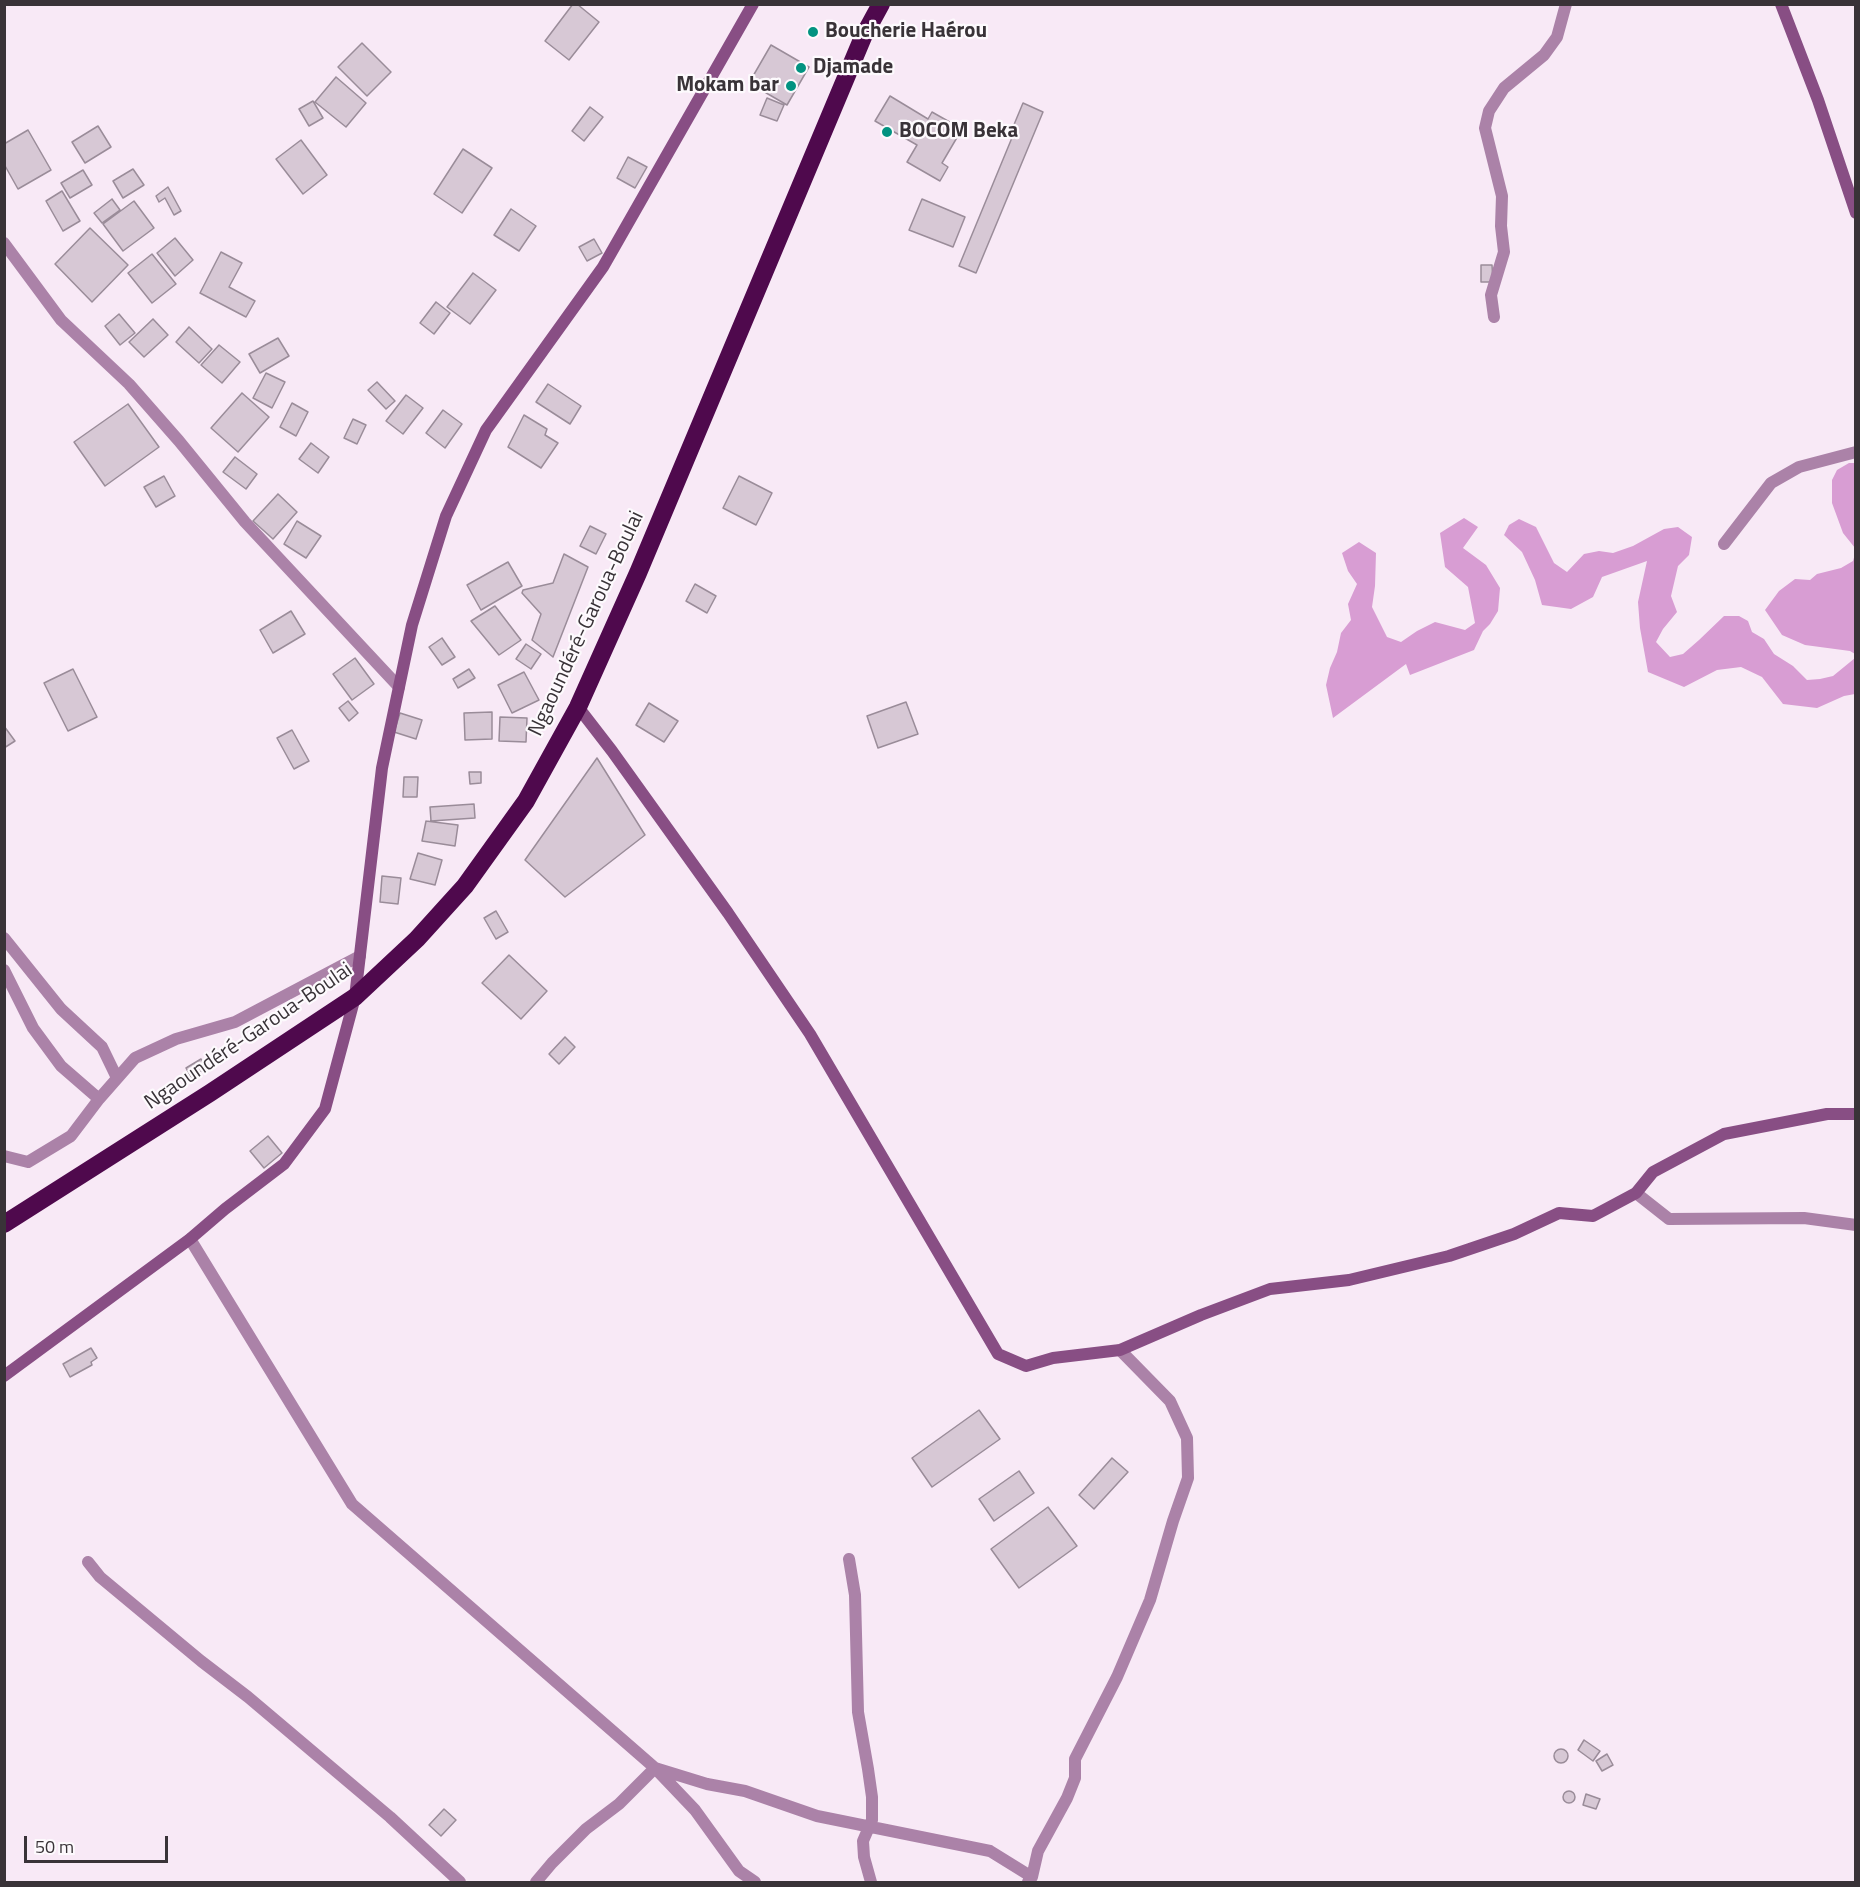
<!DOCTYPE html>
<meta charset="utf-8">
<style>
body{margin:0}
#map{position:relative;width:1860px;height:1887px;overflow:hidden;background:#f8e9f6;font-family:"Titillium Web",sans-serif}
canvas{display:block}
.frame{position:absolute;inset:0;border:6px solid #393338;pointer-events:none}
.scale{position:absolute;left:24px;top:1836px;width:144px;height:27px;box-sizing:border-box;border:3px solid #393338;border-top:0;padding-left:8px;font-size:18px;line-height:21px;white-space:nowrap;color:#393338;-webkit-text-stroke:4px #fdfafd;paint-order:stroke}
</style>
<div id="map">
<canvas width="1860" height="1887"></canvas>
<div class="frame"></div>
<div class="scale">50 m</div>
</div>
<script>
const ctx = document.querySelector('canvas').getContext('2d');
ctx.lineJoin = 'round';
function fill(path, color) { ctx.fillStyle = color; ctx.fill(path, 'evenodd'); }
const shape = rows => new Path2D(rows.map(r => 'M' + r).join(''));
function trace(path, color, width, dash) { ctx.strokeStyle = color; ctx.lineWidth = width; ctx.lineCap = dash ? 'butt' : 'round'; ctx.setLineDash(dash || []); ctx.stroke(path); }
function drawText(font, color, halo, rows, align = 'center') {
  ctx.font = font + ' "Titillium Web",sans-serif'; ctx.lineWidth = 4.5; ctx.setLineDash([]); ctx.textBaseline = 'middle'; ctx.strokeStyle = halo; ctx.fillStyle = color; for (const [text, x, y, turn = 0] of rows) {
    ctx.save(); ctx.translate(x, y); ctx.rotate((+turn || 0) * Math.PI / 180); ctx.textAlign = isNaN(turn) ? turn : align; if (halo) ctx.strokeText(text, 0, 0); ctx.fillText(text, 0, 0); ctx.restore();
  }
}
const forest = shape([
 [1849,463,1855,463,1855,548,1843,533,1832,503,1832,480,1837,470],
 [1464,518,1478,527,1463,548,1486,565,1500,588,1498,611,1490,624,1483,631,1474,650,1410,675,1406,664,1333,718,1326,685,1330,668,1337,652,1341,633,1351,620,1348,604,1357,584,1348,571,1342,553,1359,542,1376,553,1375,586,1372,607,1387,637,1401,642,1417,631,1435,622,1465,630,1475,623,1468,587,1445,567,1440,533],
 [1519,519,1536,527,1554,563,1567,572,1584,554,1599,551,1613,553,1633,546,1664,529,1678,527,1692,537,1689,555,1678,566,1671,596,1677,612,1663,629,1656,642,1670,657,1683,654,1699,640,1724,616,1739,616,1748,621,1752,632,1764,639,1774,654,1793,666,1807,680,1820,679,1833,676,1855,658,1855,694,1844,696,1817,708,1783,704,1762,677,1741,667,1717,670,1684,687,1648,672,1640,628,1638,602,1647,561,1602,577,1593,597,1571,609,1542,605,1535,580,1522,552,1504,535,1509,525],
 [1855,554,1855,654,1850,651,1805,645,1782,635,1765,610,1779,591,1795,579,1810,580,1817,574,1841,568,1853,561]
]);
const building = shape([
 [573,4,577,4,599,22,569,60,545,41,573,4],
 [362,43,391,72,367,96,338,67,362,43],
 [771,45,809,67,787,105,749,83,771,45],
 [336,77,366,103,346,127,315,102,336,77],
 [890,96,928,119,932,112,962,129,942,163,948,167,940,181,907,162,917,145,875,121,890,96],
 [767,98,784,105,777,121,760,115,767,98],
 [313,101,323,118,309,126,299,109,313,101],
 [1023,103,1043,112,976,273,959,266,1016,128,1013,127,1023,103],
 [590,107,603,117,584,141,572,131,590,107],
 [98,126,111,147,85,163,72,142,98,126],
 [28,130,51,170,18,189,4,164,4,144,28,130],
 [301,140,327,175,303,194,276,159,301,140],
 [463,149,492,168,462,213,434,194,463,149],
 [628,157,647,167,635,188,617,178,628,157],
 [133,169,144,185,123,198,113,181,133,169],
 [83,170,92,185,70,198,61,183,83,170],
 [168,187,181,211,174,215,165,198,159,202,156,196,168,187],
 [62,191,80,221,63,231,46,201,62,191],
 [112,199,120,210,102,223,94,213,112,199],
 [922,199,965,217,953,247,909,230,922,199],
 [134,201,154,228,123,251,103,224,134,201],
 [511,209,536,226,519,251,494,235,511,209],
 [90,228,128,265,92,302,55,264,90,228],
 [175,238,193,260,175,276,157,253,175,238],
 [594,239,602,253,587,261,579,247,594,239],
 [221,252,242,263,229,287,255,301,246,317,200,293,221,252],
 [152,254,176,284,152,303,128,273,152,254],
 [1481,265,1492,265,1493,282,1481,282,1481,265],
 [473,273,496,290,470,324,447,307,473,273],
 [436,302,450,313,434,334,420,323,436,302],
 [119,314,135,333,120,345,105,326,119,314],
 [153,319,168,335,144,357,129,342,153,319],
 [189,327,212,349,199,363,176,342,189,327],
 [278,338,289,356,260,373,249,354,278,338],
 [219,345,240,362,222,383,201,365,219,345],
 [266,373,285,382,272,408,253,398,266,373],
 [377,382,395,401,386,409,368,390,377,382],
 [548,384,581,406,570,424,536,402,548,384],
 [242,393,269,417,238,452,211,428,242,393],
 [406,395,423,408,403,434,386,421,406,395],
 [292,403,308,412,296,436,280,427,292,403],
 [128,404,159,447,105,486,74,442,128,404],
 [443,410,462,424,445,448,426,433,443,410],
 [524,415,547,429,545,435,558,443,541,468,508,447,524,415],
 [353,419,366,425,357,444,344,438,353,419],
 [311,443,329,457,318,473,299,459,311,443],
 [235,457,257,474,246,489,223,472,235,457],
 [164,476,175,496,156,507,144,487,164,476],
 [739,476,772,493,756,525,723,508,739,476],
 [278,494,297,512,273,539,253,521,278,494],
 [297,521,321,536,306,558,284,544,297,521],
 [590,526,606,534,596,554,580,546,590,526],
 [564,554,588,567,553,657,532,640,541,614,522,593,523,590,553,583,564,554],
 [508,562,522,586,481,610,467,585,508,562],
 [695,584,716,596,707,613,686,601,695,584],
 [495,606,521,640,499,655,471,621,495,606],
 [291,611,305,634,273,653,260,630,291,611],
 [442,638,455,657,442,665,429,647,442,638],
 [526,644,541,654,531,669,516,659,526,644],
 [355,658,374,684,352,700,333,674,355,658],
 [73,669,97,717,68,731,44,683,73,669],
 [469,669,475,678,458,688,453,679,469,669],
 [524,672,539,700,512,713,498,685,524,672],
 [348,701,358,713,349,721,339,708,348,701],
 [906,702,918,734,878,748,867,716,906,702],
 [649,703,678,721,664,742,636,725,649,703],
 [492,712,492,739,465,740,464,713,492,712],
 [400,713,422,720,416,739,394,732,400,713],
 [500,717,527,718,526,742,499,741,500,717],
 [4,726,15,741,4,748,4,726],
 [292,730,309,761,294,769,277,738,292,730],
 [597,758,645,835,565,897,525,860,597,758],
 [469,772,481,772,481,783,470,784,469,772],
 [404,777,418,777,417,797,403,797,404,777],
 [474,804,475,818,431,821,430,807,474,804],
 [426,821,458,825,455,846,422,841,426,821],
 [418,853,442,860,435,885,410,879,418,853],
 [382,876,401,878,398,904,380,902,382,876],
 [496,911,508,932,496,939,484,918,496,911],
 [509,955,547,991,521,1019,482,983,509,955],
 [565,1037,575,1047,559,1064,549,1054,565,1037],
 [201,1059,207,1068,191,1077,186,1068,201,1059],
 [268,1136,282,1153,264,1168,250,1151,268,1136],
 [91,1348,97,1358,91,1362,92,1365,70,1377,63,1364,91,1348],
 [979,1410,1000,1439,932,1487,912,1458,979,1410],
 [1112,1458,1128,1472,1094,1509,1079,1495,1112,1458],
 [1019,1471,1034,1493,994,1521,979,1499,1019,1471],
 [1048,1507,1077,1546,1019,1588,991,1549,1048,1507],
 [1584,1740,1600,1751,1593,1761,1578,1750,1584,1740],
 '1554 1756a7 7 0 1 1 14 0a7 7 0 1 1-14 0Z',
 [1607,1754,1613,1765,1602,1771,1596,1761,1607,1754],
 '1563 1797a6 6 0 1 1 12 0a6 6 0 1 1-12 0Z',
 [1586,1794,1600,1799,1596,1809,1583,1805,1586,1794],
 [444,1809,456,1820,441,1836,429,1825,444,1809]
]);
const street = shape([
 [4,243,61,320,129,384,179,441,245,522,399,687],
 [1494,317,1491,295,1504,252,1501,226,1502,196,1485,128,1489,111,1504,88,1544,55,1557,37,1566,4],
 [1724,544,1771,483,1799,467,1856,452],
 [4,938,61,1009,102,1047,117,1078],
 [4,970,33,1028,61,1066,99,1099],
 [4,1156,28,1162,71,1136,99,1099,135,1058,176,1039,235,1022,360,956],
 [1636,1193,1669,1219,1804,1218,1856,1225],
 [190,1239,352,1504,655,1768,695,1810,739,1871,755,1882],
 [849,1559,855,1595,858,1712,868,1769,872,1797,872,1820,863,1841,864,1857,871,1882],
 [88,1562,100,1577,201,1661,248,1697,390,1817,460,1882],
 [536,1882,552,1863,586,1829,619,1804,655,1768,707,1784,745,1791,817,1816,990,1851,1032,1877],
 [1028,1882,1032,1877,1038,1851,1067,1798,1075,1778,1075,1759,1117,1677,1150,1600,1173,1521,1188,1478,1187,1438,1170,1401,1120,1350]
]);
const secondary = shape([
 [1781,4,1818,100,1856,213],
 [578,707,612,751,728,913,810,1034,998,1354,1026,1366,1053,1358,1120,1350,1201,1315,1270,1289,1349,1280,1449,1256,1514,1234,1559,1213,1593,1216,1636,1193,1653,1172,1724,1134,1827,1114,1856,1114],
 [4,1376,190,1239,225,1209,284,1164,325,1109,355,997,382,768,412,625,446,516,486,430,603,267,753,4]
]);
const highway = shape([
 [4,1224,210,1093,355,997,417,939,465,886,526,801,578,707,638,573,863,37,881,4]
]);
const markers = [
 [813,32,6,"#029381"],
 [801,68,6,"#029381"],
 [791,86,6,"#029381"],
 [887,132,6,"#029381"]
];
const poiNames = [
 ["Boucherie Haérou",825,32],
 ["Djamade",813,68],
 ["Mokam bar",779,86,"right"],
 ["BOCOM Beka",899,132]
];
const streetNames = [
 ["Ngaoundéré-Garoua-Boulai",587,624,-65],
 ["Ngaoundéré-Garoua-Boulai",249,1037,-34]
];
fill(forest, '#d89dd3');
fill(building, '#d7c8d5');
trace(building, '#9a8c99', 1.5);
trace(street, '#ab82a8', 12);
trace(secondary, '#884e84', 12);
trace(highway, '#4f094d', 18);
for (const [x, y, r, color] of markers) { const dot = new Path2D(); dot.arc(x, y, r, 0, 2 * Math.PI); ctx.fillStyle = color; ctx.fill(dot); trace(dot, '#fdfafd', 2); }
drawText('bold 21px', '#393338', '#fdfafd', poiNames, 'left');
drawText('21px', '#393338', '#fdfafd', streetNames);
</script>
